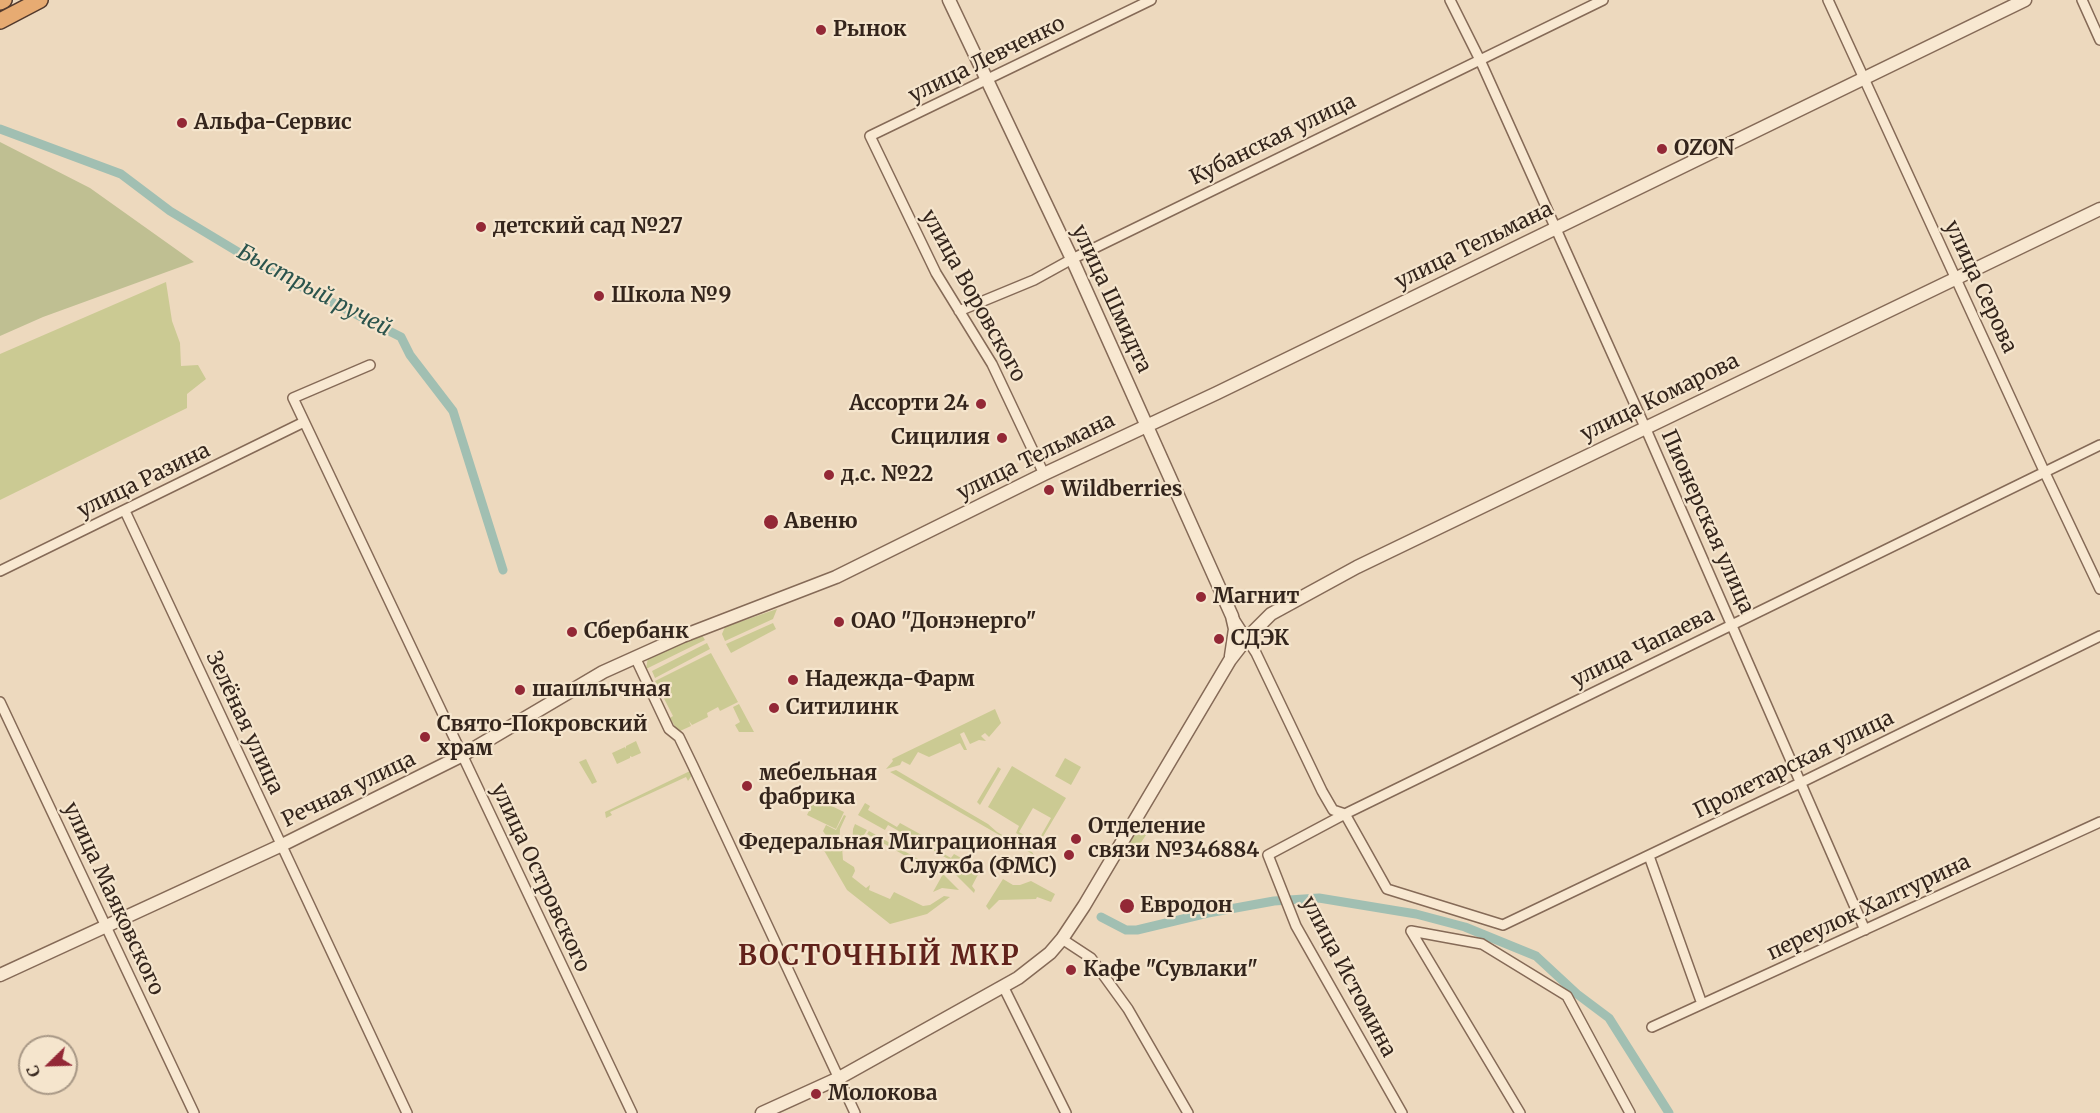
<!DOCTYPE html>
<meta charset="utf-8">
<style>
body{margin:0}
#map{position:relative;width:2100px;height:1113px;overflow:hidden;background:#edd9be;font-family:Merriweather,serif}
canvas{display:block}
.north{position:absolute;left:18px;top:1035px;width:60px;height:60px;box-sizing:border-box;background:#f5e5cd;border:2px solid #a89886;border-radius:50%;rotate:247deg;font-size:16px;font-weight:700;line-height:24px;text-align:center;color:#34251c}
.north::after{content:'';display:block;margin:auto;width:21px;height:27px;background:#932836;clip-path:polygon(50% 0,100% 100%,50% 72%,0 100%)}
</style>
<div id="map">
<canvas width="2100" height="1113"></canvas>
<div class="north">С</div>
</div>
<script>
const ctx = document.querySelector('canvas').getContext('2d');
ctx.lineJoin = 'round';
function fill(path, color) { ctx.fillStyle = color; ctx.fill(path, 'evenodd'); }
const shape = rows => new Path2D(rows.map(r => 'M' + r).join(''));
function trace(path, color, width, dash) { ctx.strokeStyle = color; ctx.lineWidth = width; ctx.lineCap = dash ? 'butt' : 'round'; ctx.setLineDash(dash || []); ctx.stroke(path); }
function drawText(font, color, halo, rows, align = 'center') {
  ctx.font = font + ' Merriweather,serif'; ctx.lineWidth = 4.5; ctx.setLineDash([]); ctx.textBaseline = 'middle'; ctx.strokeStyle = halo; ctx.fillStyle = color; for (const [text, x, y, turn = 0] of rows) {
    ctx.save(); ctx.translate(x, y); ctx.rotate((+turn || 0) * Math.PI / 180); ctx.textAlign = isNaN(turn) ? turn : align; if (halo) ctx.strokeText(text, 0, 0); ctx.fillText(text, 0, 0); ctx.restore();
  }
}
const green = shape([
 [166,282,172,321,180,343,181,366,198,365,206,379,187,394,187,408,0,500,0,354],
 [777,609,773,619,725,641,722,634,725,627],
 [773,623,776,629,731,653,726,644],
 [702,635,705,640,646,669,648,657],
 [707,643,710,649,655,678,652,671],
 [711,653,738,702,720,711,718,707,707,713,708,717,692,725,689,721,691,726,680,731,677,730,670,718,673,716,655,681],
 [739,704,754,732,739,732,735,725,740,722,733,707],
 [995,709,1001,723,989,737,985,733,981,736,986,741,979,740,970,744,964,732,960,734,967,750,964,750,960,743,929,757,918,752,910,765,902,761,900,765,886,769,893,761,892,759],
 [636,741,641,753,632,757,630,756,630,758,617,764,612,753,625,747,626,749,626,746],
 [1065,758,1081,767,1071,785,1055,776],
 [586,759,597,782,592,784,579,762],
 [1012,766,1066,798,1038,845,1033,843,1035,839,1038,841,1051,818,1033,808,1019,832,1027,837,1026,839,1016,833,1019,826,988,807],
 [998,767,1001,769,980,805,977,802],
 [896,770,988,824,997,832,1032,852,1034,855,890,772],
 [690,771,692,775,688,781,686,777,610,812,612,815,606,818,605,812],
 [815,798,844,812,836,829,807,815],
 [865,803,870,806,868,810,897,827,900,823,929,839,926,844,951,858,954,854,981,869,972,886,975,890,974,893,947,866,950,860,918,842,913,847,911,844,913,839,888,825,885,830,858,815],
 [844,815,846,816,840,829,839,845,842,847,843,860,854,867,855,871,852,877,866,888,870,885,869,890,890,899,894,892,923,906,930,905,944,896,950,897,927,914,890,924,847,890,822,847,829,840,823,831,826,825,836,830],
 [1145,821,1150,825,1150,829,1134,853,1126,848,1137,827],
 [855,824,867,830,855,850,852,848,853,829],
 [869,831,941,872,939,875,867,834],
 [943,874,959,890,942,888,933,892],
 [1003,879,1013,885,1020,885,1031,881,1055,894,1051,902,1037,897,1036,899,999,900,989,910,986,906]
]);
const cemetery = shape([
 [0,142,90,188,194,262,43,317,0,336]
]);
const canal = shape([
 [0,129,121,174,170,211,268,270,401,337,410,355,453,411,503,570],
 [1101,917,1126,930,1137,930,1208,913,1274,901,1319,898,1416,914,1465,927,1536,956,1577,994,1609,1018,1669,1113]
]);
const minor = shape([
 [1450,0,1480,60,1645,427,1865,930],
 [1828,0,2045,473,2100,589],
 [2082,0,2100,40],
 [959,311,1034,280,1072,259,1603,0],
 [370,365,293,398,632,1113],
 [1044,474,992,364,936,273,870,136,1151,0],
 [125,511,407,1113],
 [0,571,304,422],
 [1234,619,1256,653,1322,791,1333,810,1345,814,1387,889,1503,925,1800,783,2100,636],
 [635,657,669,729,679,737,693,766,855,1113],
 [0,702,194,1113],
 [1649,856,1702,1004],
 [1411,931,1482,944,1567,996,1630,1113],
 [1411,931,1520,1113],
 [1062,939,1091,958,1128,1009,1188,1113],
 [1003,986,1066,1113],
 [1652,1027,2100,822],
 [1402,1113,1296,926,1268,855,1345,814,2100,445]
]);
const tertiary = shape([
 [949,0,1072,259,1232,616,1235,629,1231,656],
 [0,975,282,845,461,756,603,672,683,636,836,577,1044,474,1217,393,2025,0],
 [762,1113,839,1078,1018,978,1050,953,1062,939,1084,906,1230,660,1247,638,1271,614,1357,567,2100,209]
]);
const trunk = shape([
 [0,2,4,0],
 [0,21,40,0]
]);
const markers = [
 [821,30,6,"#932836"],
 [182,123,6,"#932836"],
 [1662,149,6,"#932836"],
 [481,227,6,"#932836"],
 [599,296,6,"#932836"],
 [981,404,6,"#932836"],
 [1002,438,6,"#932836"],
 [829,475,6,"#932836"],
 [1049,490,6,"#932836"],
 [771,522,8,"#932836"],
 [1201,597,6,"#932836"],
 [839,622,6,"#932836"],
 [572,632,6,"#932836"],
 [1219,639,6,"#932836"],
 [793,680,6,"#932836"],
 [520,690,6,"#932836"],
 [774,708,6,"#932836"],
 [425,737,6,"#932836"],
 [747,786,6,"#932836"],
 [1076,839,6,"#932836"],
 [1069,855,6,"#932836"],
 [1127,906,8,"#932836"],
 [1071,970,6,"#932836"],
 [816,1094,6,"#932836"]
];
const poiNames = [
 ["Рынок",833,30],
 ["Альфа-Сервис",194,123],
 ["OZON",1674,149],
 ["детский сад №27",493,227],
 ["Школа №9",611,296],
 ["Ассорти 24",969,404,"right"],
 ["Сицилия",990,438,"right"],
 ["д.с. №22",841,475],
 ["Wildberries",1061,490],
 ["Авеню",784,522],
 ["Магнит",1213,597],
 ["ОАО \"Донэнерго\"",851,622],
 ["Сбербанк",584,632],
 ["СДЭК",1231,639],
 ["Надежда-Фарм",805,680],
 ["шашлычная",532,690],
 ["Ситилинк",786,708],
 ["Свято-Покровский",437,725],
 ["храм",437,749],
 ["мебельная",759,774],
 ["фабрика",759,798],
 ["Отделение",1088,827],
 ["связи №346884",1088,851],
 ["Федеральная Миграционная",1057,843,"right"],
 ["Служба (ФМС)",1057,867,"right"],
 ["Евродон",1140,906],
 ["Кафе \"Сувлаки\"",1083,970],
 ["Молокова",828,1094]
];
const streetNames = [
 ["улица Левченко",987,60,-26],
 ["Кубанская улица",1273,140,-26],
 ["улица Тельмана",1474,246,-26],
 ["улица Серова",1980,287,65],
 ["улица Воровского",973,296,61],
 ["улица Шмидта",1111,299,65],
 ["улица Комарова",1660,398,-26],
 ["улица Тельмана",1036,457,-26],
 ["улица Разина",144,481,-26],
 ["Пионерская улица",1707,522,66],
 ["улица Чапаева",1643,648,-26],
 ["Зелёная улица",244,723,65],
 ["Пролетарская улица",1794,765,-26],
 ["Речная улица",349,790,-26],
 ["улица Островского",540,878,65],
 ["улица Маяковского",113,899,65],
 ["переулок Халтурина",1869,908,-25],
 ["улица Истомина",1348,977,62]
];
const waterNames = [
 ["Быстрый ручей",314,291,28]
];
const districtNames = [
 ["ВОСТОЧНЫЙ МКР",879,957]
];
fill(green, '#cbca93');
fill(cemetery, '#bfbf92');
trace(canal, '#a1bfb2', 9);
trace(minor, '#856a57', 12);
trace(tertiary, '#856a57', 15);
trace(trunk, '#52392c', 18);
trace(minor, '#f8e8d1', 9);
trace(tertiary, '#f8e8d1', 12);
trace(trunk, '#e7ab72', 15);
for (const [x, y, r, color] of markers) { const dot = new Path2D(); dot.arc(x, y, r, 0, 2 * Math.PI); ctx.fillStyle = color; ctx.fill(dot); trace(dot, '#f5e5cd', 2); }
drawText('bold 21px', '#34251c', '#f5e5cd', poiNames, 'left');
drawText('21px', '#34251c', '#f5e5cd', streetNames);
drawText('italic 22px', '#2b544d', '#f5e5cd', waterNames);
ctx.letterSpacing = '1.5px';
drawText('bold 27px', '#61221b', '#f5e5cd', districtNames);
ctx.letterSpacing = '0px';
</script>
